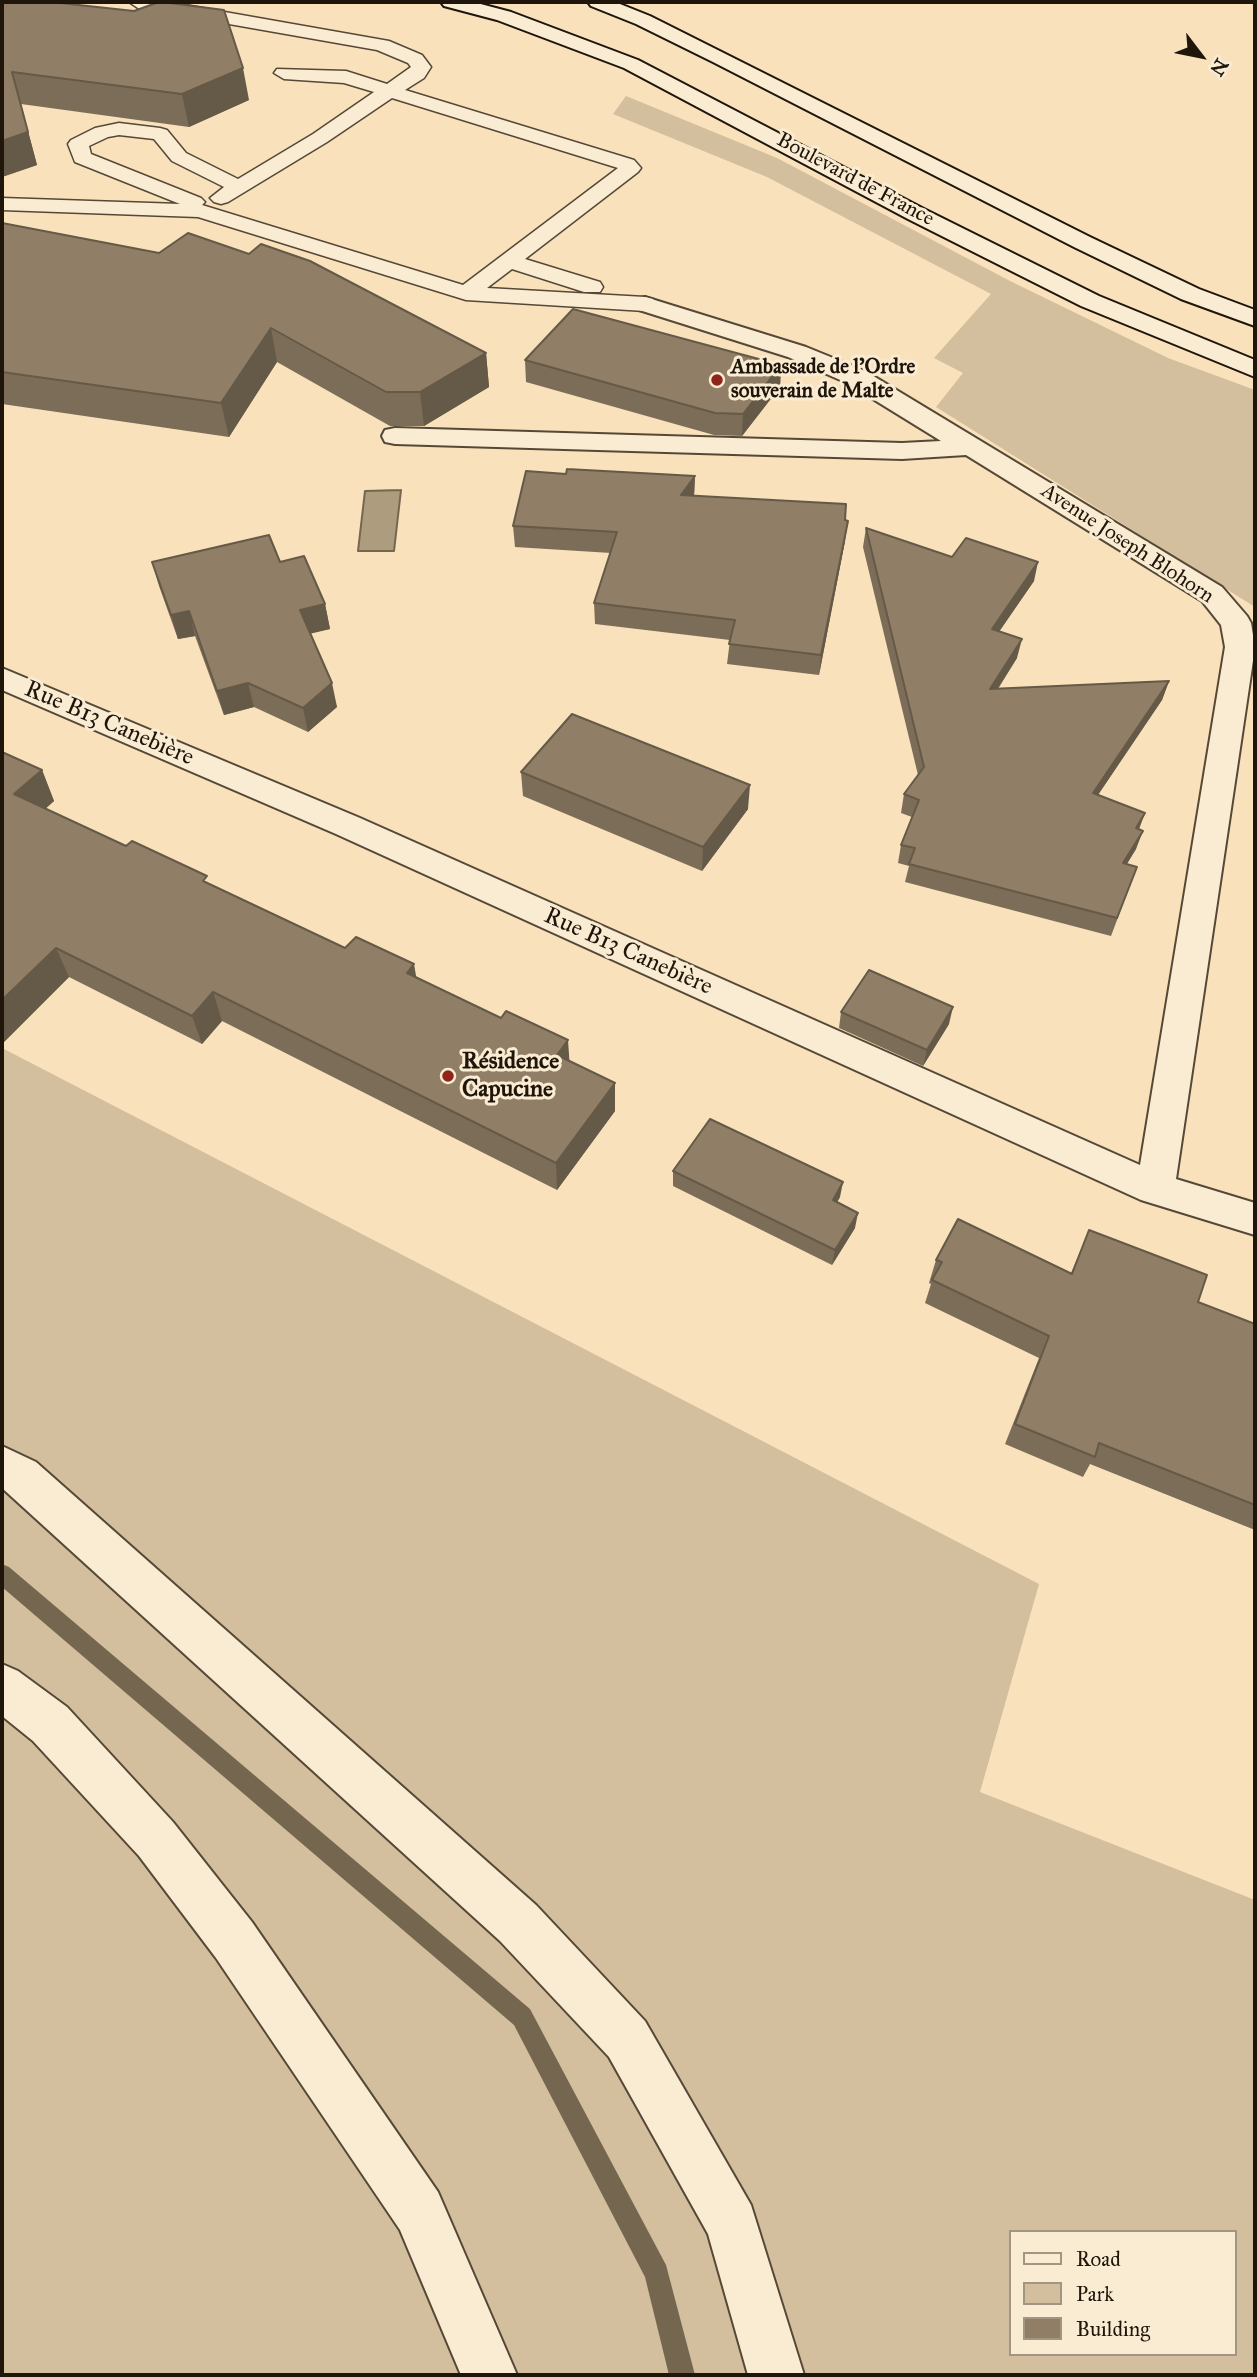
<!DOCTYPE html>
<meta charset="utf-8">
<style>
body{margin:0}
#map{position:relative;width:1257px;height:2377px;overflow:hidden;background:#f8e1bb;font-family:"IM FELL Great Primer",serif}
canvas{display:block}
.frame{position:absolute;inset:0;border:4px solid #1f150a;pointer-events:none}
.legend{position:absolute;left:1009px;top:2230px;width:228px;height:126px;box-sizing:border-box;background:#faecd3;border:2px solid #a29683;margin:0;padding:9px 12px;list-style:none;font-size:21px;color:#1f150a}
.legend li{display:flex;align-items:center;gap:14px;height:35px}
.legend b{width:35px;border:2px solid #a29683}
.north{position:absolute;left:1166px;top:21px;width:70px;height:70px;-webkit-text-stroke:5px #faecd3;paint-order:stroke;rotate:122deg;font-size:19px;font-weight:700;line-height:28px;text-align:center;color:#1f150a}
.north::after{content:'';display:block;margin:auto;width:24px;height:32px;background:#1f150a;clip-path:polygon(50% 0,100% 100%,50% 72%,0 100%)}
</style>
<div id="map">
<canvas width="1257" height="2377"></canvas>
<div class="frame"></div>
<ul class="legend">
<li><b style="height:9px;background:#faecd3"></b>Road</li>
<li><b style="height:19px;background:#d3be9d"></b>Park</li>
<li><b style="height:19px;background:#907f66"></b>Building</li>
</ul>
<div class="north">N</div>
</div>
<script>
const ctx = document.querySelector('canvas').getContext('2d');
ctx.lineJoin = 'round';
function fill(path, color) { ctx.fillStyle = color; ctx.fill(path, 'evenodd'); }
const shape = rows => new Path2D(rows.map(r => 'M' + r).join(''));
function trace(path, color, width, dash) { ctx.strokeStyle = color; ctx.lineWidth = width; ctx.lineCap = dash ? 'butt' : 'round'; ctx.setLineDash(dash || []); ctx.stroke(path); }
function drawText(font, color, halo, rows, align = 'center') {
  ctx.font = font + ' "IM FELL Great Primer",serif'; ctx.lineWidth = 6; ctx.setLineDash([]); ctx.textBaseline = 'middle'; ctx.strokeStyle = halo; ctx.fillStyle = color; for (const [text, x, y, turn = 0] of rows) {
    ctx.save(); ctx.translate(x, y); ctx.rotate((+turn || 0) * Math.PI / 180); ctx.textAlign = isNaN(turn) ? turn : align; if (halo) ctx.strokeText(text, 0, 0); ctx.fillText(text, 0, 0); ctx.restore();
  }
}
const green = shape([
 [626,96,777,158,1010,281,1168,358,1255,390,1255,607,936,407,963,373,934,358,991,294,767,177,613,114],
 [2,1048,1039,1584,980,1792,1255,1900,1255,2375,2,2375],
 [1010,2232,1234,2232,1234,2354,1010,2354]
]);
const water = shape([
 [401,490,394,551,358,551,365,491,401,490]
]);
const stream = shape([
 [2,1564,9,1567,530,2009,666,2265,695,2375,669,2375,645,2277,514,2025,2,1587,2,1564]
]);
const lane = shape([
 [129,2,168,2,389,41,422,55,431,67,424,78,405,90,634,160,641,168,638,172,525,259,600,282,603,287,600,292,584,292,512,269,487,288,645,297,653,299,656,304,653,309,645,311,466,300,198,217,2,210,2,198,180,204,75,162,68,144,71,140,95,128,119,123,160,128,167,130,186,153,238,179,313,134,374,92,344,83,284,79,274,73,277,69,346,71,387,84,411,67,408,63,377,50,138,8,129,2],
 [392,98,618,168,463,285,202,205,205,202,201,198,91,154,89,146,108,137,119,135,154,139,172,161,224,187,210,198,214,202,221,204,228,202,327,142,392,98]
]);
const street = shape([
 [645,297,806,347,865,371,1222,587,1247,616,1251,623,1255,647,1176,1179,1255,1203,1255,1235,1141,1200,336,834,2,690,2,668,360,818,1140,1165,1225,647,1221,625,1202,601,966,455,902,459,395,444,385,442,382,436,385,430,395,428,902,443,941,441,847,383,788,357,636,309,633,304,636,299,645,297],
 [2,1446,36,1462,536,1905,645,2021,751,2205,804,2375,748,2375,708,2234,609,2057,500,1941,2,1488,2,1446],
 [2,1664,18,1671,67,1707,173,1822,252,1922,438,2192,517,2375,461,2375,400,2230,216,1958,139,1856,33,1741,2,1716,2,1664]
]);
const secondary = shape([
 [441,2,473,2,511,12,638,60,924,209,1099,296,1255,360,1255,377,1081,306,908,219,624,68,497,20,444,6,441,2],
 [588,2,615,2,650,16,1090,237,1199,289,1255,310,1255,326,1181,299,1074,247,713,62,636,24,591,6,588,2]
]);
const wall = shape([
 [2,2,249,100,189,127,21,104,37,165,2,177],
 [2,223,486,353,489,387,424,426,390,426,277,362,229,437,2,404],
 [525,360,781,365,780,387,742,436,714,435,526,382],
 [566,474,695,476,694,495,845,520,845,541,819,675,727,664,730,640,595,624,594,603,611,553,515,547,513,526],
 [866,528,952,557,1034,581,999,631,1017,658,998,689,1169,681,1162,700,1098,795,1139,829,1136,849,1127,864,1137,867,1111,936,905,882,909,866,898,863,901,845,912,817,901,813,904,794,918,775,863,547],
 [152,562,280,562,325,604,330,629,310,633,337,707,308,732,254,707,224,715,195,636,178,639,159,586],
 [2,752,42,770,54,801,45,809,126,846,209,884,345,948,416,978,569,1061,615,1111,557,1190,222,1021,202,1044,69,977,2,1044],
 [521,772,748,809,702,871,523,796],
 [841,1012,949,1024,923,1066,839,1028],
 [673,1171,840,1197,837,1202,855,1228,832,1265,673,1186],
 [1089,1230,1198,1302,1255,1324,1255,1530,1090,1464,1083,1477,1005,1444,1039,1358,925,1303,931,1284,929,1283,936,1260,1071,1273]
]);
const shadedWall = shape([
 [243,68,249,100,189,127,182,94],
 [12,72,37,165,2,177,2,141],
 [271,328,277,362,229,437,221,403],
 [486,353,489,387,424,426,420,392],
 [781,365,780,387,742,436,743,414],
 [695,476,694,497,681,495],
 [848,521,845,541,819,675,821,655],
 [1038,562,1034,581,988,648,992,629],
 [325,604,330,629,305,635,300,610],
 [189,611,195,636,178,639,171,615],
 [1022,639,1017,658,985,708,990,689],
 [1169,681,1162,700,1087,811,1093,793],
 [248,683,254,707,224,715,217,691],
 [332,683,337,707,308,732,303,708],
 [42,770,54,801,27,825,14,794],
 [750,785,748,809,702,871,703,847],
 [1145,813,1138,832,1136,828],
 [1143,831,1136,849,1116,881,1123,863],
 [56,948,69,977,2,1044,2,1000],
 [414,964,419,993,407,973],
 [213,992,222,1021,202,1044,192,1016],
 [953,1007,949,1024,923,1066,927,1050],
 [568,1040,570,1069,557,1055],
 [615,1083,615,1111,557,1190,556,1163],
 [843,1182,840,1197,830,1215,833,1200],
 [858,1213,855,1228,832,1265,835,1250]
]);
const building = shape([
 [2,2,51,2,134,11,159,2,162,2,224,10,243,68,182,94,12,72,28,132,2,141,2,2],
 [2,223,159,253,188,233,249,254,261,244,310,261,486,353,420,392,386,392,271,328,221,403,2,372,2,223],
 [573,309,781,365,743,414,715,413,525,360,573,309],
 [567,469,695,476,681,495,846,504,845,520,848,521,821,655,729,644,735,620,594,603,617,532,513,526,526,471,566,474,567,469],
 [866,528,952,557,966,538,1038,562,992,629,1022,639,990,689,1169,681,1093,793,1145,813,1136,828,1143,831,1123,863,1137,867,1117,918,909,864,915,848,901,845,919,800,904,794,924,767,866,528],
 [269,535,280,562,304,556,325,604,300,610,332,683,303,708,248,683,217,691,189,611,171,615,152,562,269,535],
 [572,714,750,785,703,847,521,772,572,714],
 [2,752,42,770,14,794,126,846,132,841,207,876,203,881,345,948,356,937,414,964,407,973,501,1018,506,1011,568,1040,557,1055,615,1083,556,1163,213,992,192,1016,56,948,2,1000,2,752],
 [869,970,953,1007,927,1050,841,1012,869,970],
 [710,1119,843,1182,833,1200,858,1213,835,1250,673,1171,710,1119],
 [958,1219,1072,1274,1089,1230,1207,1275,1198,1302,1255,1324,1255,1505,1099,1443,1095,1457,1015,1424,1049,1336,932,1280,942,1262,936,1260,958,1219]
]);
const markers = [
 [717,380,7,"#8f2418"],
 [448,1076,7,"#8f2418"]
];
const farStreetnames = [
 ["Boulevard de France",855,180,28],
 ["Avenue Joseph Blohorn",1127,544,33]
];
const farPoinames = [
 ["Ambassade de l’Ordre",731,368],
 ["souverain de Malte",731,392]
];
const streetNames = [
 ["Rue B13 Canebière",109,724,23],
 ["Rue B13 Canebière",628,952,24]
];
const poiNames = [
 ["Résidence",462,1062],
 ["Capucine",462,1090]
];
fill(green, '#d3be9d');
fill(water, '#ae9c7f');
trace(water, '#756650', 2);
fill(stream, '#756650');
trace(lane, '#554836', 3);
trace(street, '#554836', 4);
trace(secondary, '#1f150a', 4);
fill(lane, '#faecd3');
fill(street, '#faecd3');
fill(secondary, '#faecd3');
fill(wall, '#7c6d58');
fill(shadedWall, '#655947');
fill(building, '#907f66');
trace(building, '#655947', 2);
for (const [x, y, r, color] of markers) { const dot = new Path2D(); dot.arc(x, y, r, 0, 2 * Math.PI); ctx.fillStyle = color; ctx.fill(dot); trace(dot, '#faecd3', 2.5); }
drawText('21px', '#1f150a', '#faecd3', farStreetnames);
drawText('bold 21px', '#1f150a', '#faecd3', farPoinames, 'left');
drawText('24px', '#1f150a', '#faecd3', streetNames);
drawText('bold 24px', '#1f150a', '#faecd3', poiNames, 'left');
</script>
